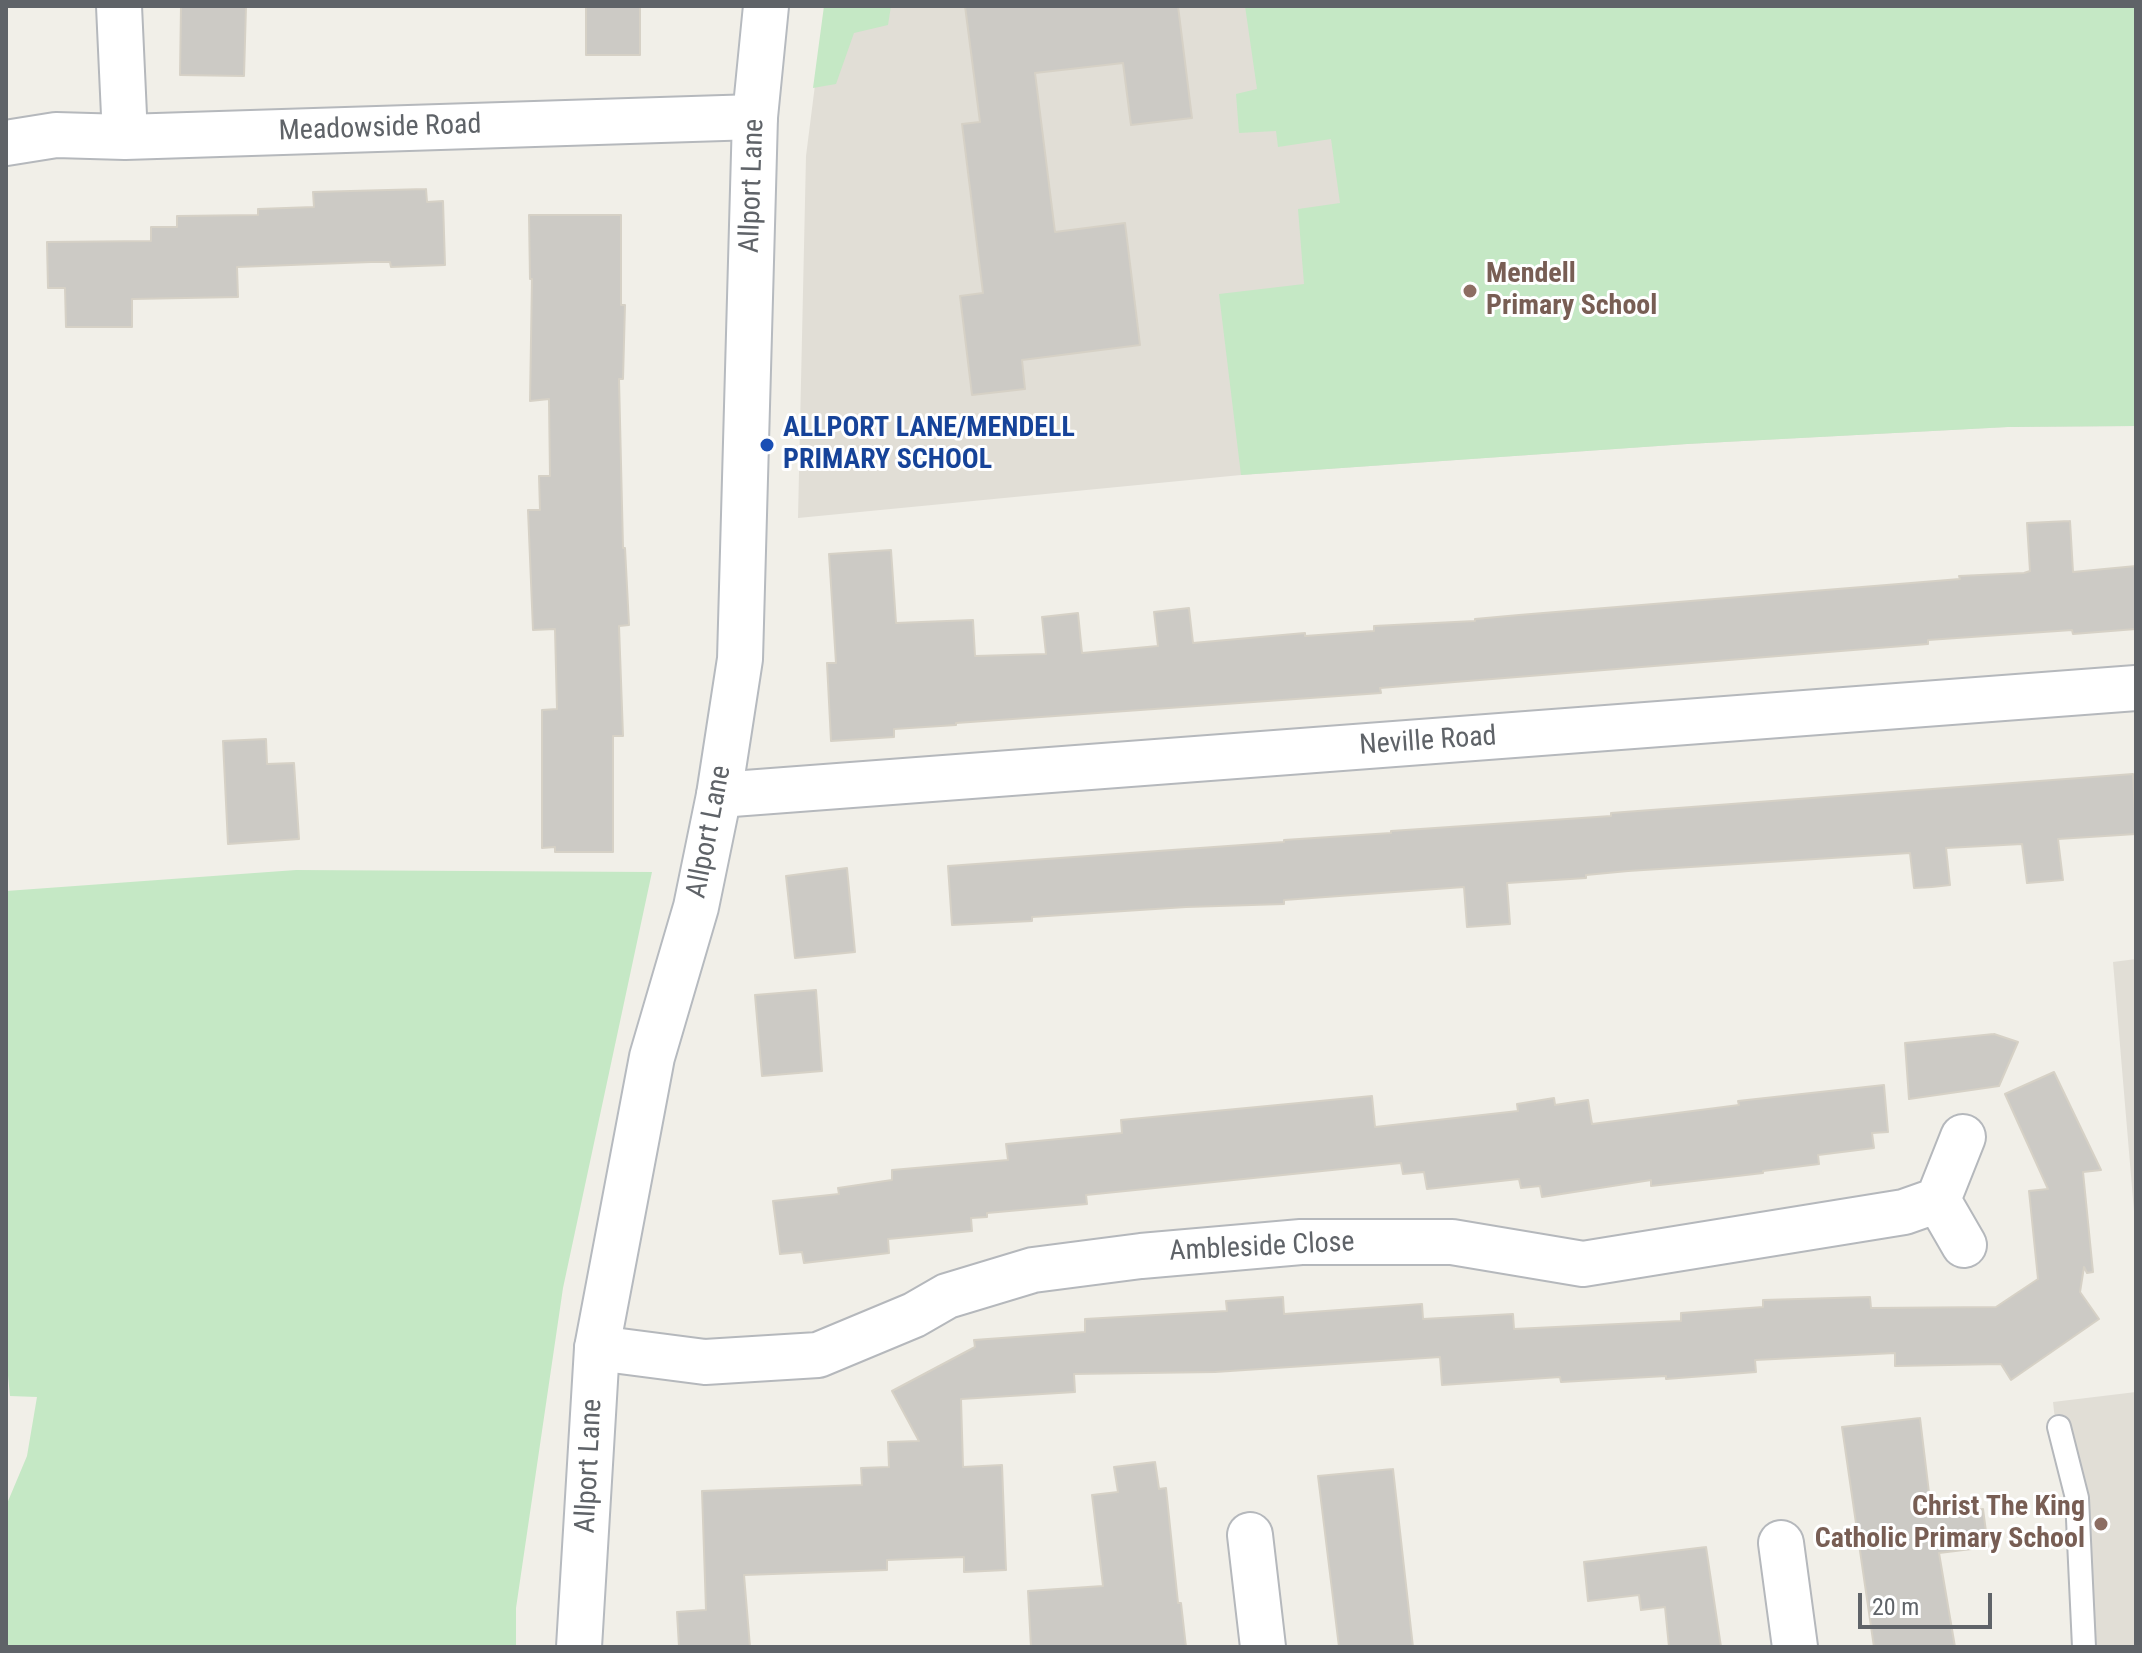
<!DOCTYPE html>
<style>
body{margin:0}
#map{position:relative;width:2142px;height:1653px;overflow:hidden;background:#f1efe8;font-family:"Roboto Condensed",sans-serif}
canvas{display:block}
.frame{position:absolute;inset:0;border:8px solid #5f6368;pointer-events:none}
.scale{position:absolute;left:1858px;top:1593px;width:134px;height:36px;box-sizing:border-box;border:4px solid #5f6368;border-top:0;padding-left:10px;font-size:24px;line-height:28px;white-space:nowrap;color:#5f6368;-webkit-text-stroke:6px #fff;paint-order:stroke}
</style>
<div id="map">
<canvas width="2142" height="1653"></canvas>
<div class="frame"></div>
<div class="scale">20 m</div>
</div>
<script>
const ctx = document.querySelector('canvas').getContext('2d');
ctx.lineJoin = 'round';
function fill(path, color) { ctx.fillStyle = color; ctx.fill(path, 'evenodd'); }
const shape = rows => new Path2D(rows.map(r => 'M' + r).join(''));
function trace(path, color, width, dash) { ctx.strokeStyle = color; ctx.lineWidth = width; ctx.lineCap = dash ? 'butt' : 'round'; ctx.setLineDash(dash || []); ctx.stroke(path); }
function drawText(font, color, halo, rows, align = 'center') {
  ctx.font = font + ' "Roboto Condensed",sans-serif'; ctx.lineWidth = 6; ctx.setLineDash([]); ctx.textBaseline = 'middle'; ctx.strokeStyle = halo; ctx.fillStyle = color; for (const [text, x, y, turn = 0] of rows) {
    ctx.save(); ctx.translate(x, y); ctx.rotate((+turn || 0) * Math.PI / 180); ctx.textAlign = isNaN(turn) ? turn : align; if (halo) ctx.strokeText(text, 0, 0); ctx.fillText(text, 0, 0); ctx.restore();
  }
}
const education = shape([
 [825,6,2136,6,2136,426,2008,427,1687,444,1241,475,798,518,806,156],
 [2136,959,2136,1235,2113,962],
 [2136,1392,2136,1647,2080,1647,2053,1402]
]);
const green = shape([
 [824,6,891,6,888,25,854,33,836,84,813,88],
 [1245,6,2136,6,2136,426,2008,427,1687,444,1241,475,1219,294,1304,284,1298,209,1340,203,1331,139,1278,147,1276,131,1239,133,1236,94,1257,89],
 [296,870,652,872,563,1288,516,1608,516,1647,6,1647,6,1506,27,1456,37,1397,10,1396,6,1355,6,891]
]);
const building = shape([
 [181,6,246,6,244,76,180,75,181,6],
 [586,6,640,6,640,55,586,55,586,6],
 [965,6,1178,6,1192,118,1131,125,1123,63,1035,73,1055,232,1125,223,1140,345,1022,360,1025,389,972,395,960,296,983,293,962,124,980,122,965,6],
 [426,189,427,202,443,201,445,265,391,267,390,262,371,262,237,267,238,297,132,299,132,327,66,327,65,288,48,288,47,242,151,241,151,227,177,227,177,216,258,215,258,209,314,207,313,192,426,189],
 [529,215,621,215,621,305,625,305,623,379,619,379,623,548,625,548,629,625,619,626,623,736,613,736,613,852,555,852,555,847,542,848,542,710,557,709,555,629,533,630,528,510,540,510,539,476,550,476,549,399,530,401,532,279,530,279,529,215],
 [2070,521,2073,572,2136,566,2136,629,2073,634,2072,630,1928,640,1928,644,1380,688,1381,693,956,723,956,725,894,729,894,737,831,741,827,663,836,663,829,554,891,550,896,623,973,620,975,656,1046,654,1042,617,1078,613,1082,653,1158,646,1154,612,1189,608,1193,643,1305,633,1305,636,1374,631,1374,626,1475,621,1475,619,1519,615,1960,579,1959,576,2024,573,2030,571,2027,523,2070,521],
 [266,739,267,764,294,763,299,839,228,844,223,741,266,739],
 [2133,774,2136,834,2058,839,2063,880,2027,883,2022,844,1946,848,1950,885,1932,887,1914,888,1910,853,1628,871,1586,875,1586,878,1507,883,1510,924,1467,927,1464,887,1284,900,1284,904,1186,907,1032,917,1032,921,952,925,948,866,1284,842,1284,840,1391,833,1391,831,1611,816,1611,813,2133,774],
 [847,868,855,952,795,958,786,876,847,868],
 [816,990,822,1071,762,1076,755,995,816,990],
 [1994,1034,2018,1042,1999,1086,1909,1099,1905,1043,1994,1034],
 [2054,1072,2101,1170,2083,1172,2093,1272,2087,1273,2084,1267,2080,1292,2099,1319,2011,1380,2001,1364,1895,1366,1895,1353,1755,1360,1756,1372,1666,1379,1666,1376,1561,1382,1560,1377,1442,1385,1440,1357,1215,1372,1074,1374,1075,1392,961,1399,963,1467,1002,1465,1006,1570,964,1572,964,1557,887,1560,887,1570,744,1575,750,1647,679,1647,677,1612,706,1610,702,1491,862,1485,861,1468,889,1467,888,1442,919,1441,892,1391,975,1347,974,1340,1085,1332,1085,1319,1227,1311,1226,1301,1283,1297,1284,1314,1422,1304,1423,1319,1513,1314,1514,1329,1681,1321,1681,1313,1763,1307,1763,1300,1870,1297,1871,1308,1996,1307,2038,1279,2029,1191,2048,1189,2005,1094,2054,1072],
 [1884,1085,1888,1132,1872,1133,1874,1148,1818,1155,1819,1164,1763,1171,1763,1173,1651,1186,1651,1180,1542,1197,1540,1186,1521,1188,1519,1179,1427,1189,1424,1172,1403,1174,1401,1163,1086,1195,1087,1204,987,1213,987,1217,971,1218,972,1231,888,1239,889,1253,804,1263,802,1252,780,1254,773,1201,839,1194,838,1188,892,1180,892,1170,1008,1160,1006,1144,1122,1133,1121,1120,1372,1096,1375,1127,1518,1111,1517,1104,1554,1098,1555,1105,1588,1100,1592,1124,1739,1105,1738,1101,1884,1085],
 [1920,1418,1930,1501,1933,1500,1935,1515,1983,1509,1988,1547,1939,1553,1955,1647,1874,1647,1842,1427,1920,1418],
 [1155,1462,1159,1489,1166,1488,1178,1603,1181,1603,1186,1647,1031,1647,1028,1591,1103,1586,1092,1495,1118,1492,1114,1467,1155,1462],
 [1393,1469,1413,1647,1339,1647,1318,1476,1393,1469],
 [1706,1547,1721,1647,1669,1647,1665,1607,1641,1610,1639,1595,1588,1601,1584,1562,1706,1547]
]);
const lane = shape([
 [2059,1427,2077,1498,2084,1647]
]);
const street = shape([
 [119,6,125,137],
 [6,143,56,135,125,137,755,117],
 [719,795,2136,688],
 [1938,1200,1964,1245],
 [597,1348,705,1362,818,1355,914,1315,947,1296,1033,1270,1141,1256,1301,1242,1452,1242,1583,1264,1904,1212,1938,1200,1963,1137],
 [1250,1535,1263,1647],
 [1781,1543,1795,1647]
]);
const secondary = shape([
 [579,1647,597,1348,652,1057,696,907,719,795,740,659,755,117,766,6]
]);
const markers = [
 [1470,291,8,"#8d6e63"],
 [767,445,8,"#1a4fb4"],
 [2101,1524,8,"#8d6e63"]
];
const streetNames = [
 ["Meadowside Road",380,129,-2],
 ["Allport Lane",753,186,-88],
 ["Neville Road",1428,742,-4],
 ["Allport Lane",710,832,-79],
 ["Ambleside Close",1262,1248,-3],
 ["Allport Lane",590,1466,-87]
];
const educationNames = [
 ["Mendell",1486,275],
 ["Primary School",1486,307],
 ["Christ The King",2085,1508,"right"],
 ["Catholic Primary School",2085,1540,"right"]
];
const transitNames = [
 ["ALLPORT LANE/MENDELL",783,429],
 ["PRIMARY SCHOOL",783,461]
];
fill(education, '#e1ded6');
fill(green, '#c5e8c5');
fill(building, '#cccac5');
trace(building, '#d6d1c6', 2);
trace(lane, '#b5b8bc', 26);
trace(street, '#b5b8bc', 48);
trace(secondary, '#b6babf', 48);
trace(lane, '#fff', 22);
trace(street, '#fff', 44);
trace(secondary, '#fff', 44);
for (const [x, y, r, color] of markers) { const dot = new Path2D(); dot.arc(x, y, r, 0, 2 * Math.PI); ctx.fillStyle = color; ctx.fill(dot); trace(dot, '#fff', 3); }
drawText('28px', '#5f6368', '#fff', streetNames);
drawText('bold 28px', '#785e54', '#fff', educationNames, 'left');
drawText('bold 28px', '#164399', '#fff', transitNames, 'left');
</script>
